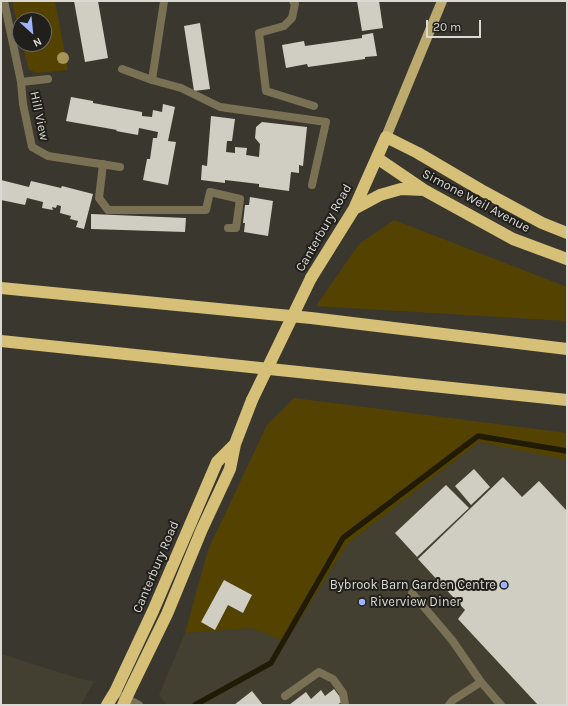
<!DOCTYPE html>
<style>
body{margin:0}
#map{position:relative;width:568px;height:706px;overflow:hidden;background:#3a372f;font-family:Karla,sans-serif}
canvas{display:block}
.frame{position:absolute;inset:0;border:2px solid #dad9d3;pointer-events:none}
.north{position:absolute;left:12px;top:12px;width:40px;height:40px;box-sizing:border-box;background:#201f1b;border:1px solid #6a6965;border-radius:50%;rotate:153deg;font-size:11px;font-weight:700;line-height:16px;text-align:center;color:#dad9d3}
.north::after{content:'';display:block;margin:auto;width:14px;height:18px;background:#a0b3fd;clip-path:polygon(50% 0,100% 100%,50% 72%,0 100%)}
.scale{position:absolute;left:426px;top:20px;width:55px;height:18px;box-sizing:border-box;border:2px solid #dad9d3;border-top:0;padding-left:5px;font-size:12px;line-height:14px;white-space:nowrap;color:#dad9d3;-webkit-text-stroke:3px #201f1b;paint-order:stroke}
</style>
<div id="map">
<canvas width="568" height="706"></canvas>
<div class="frame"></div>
<div class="north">N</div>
<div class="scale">20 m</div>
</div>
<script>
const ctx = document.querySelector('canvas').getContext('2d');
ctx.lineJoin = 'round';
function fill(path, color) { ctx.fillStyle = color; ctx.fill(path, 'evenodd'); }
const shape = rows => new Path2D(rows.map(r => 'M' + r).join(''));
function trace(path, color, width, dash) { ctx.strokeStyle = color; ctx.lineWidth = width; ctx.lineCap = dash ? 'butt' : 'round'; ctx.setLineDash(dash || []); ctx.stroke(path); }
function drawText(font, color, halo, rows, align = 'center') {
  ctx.font = font + ' Karla,sans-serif'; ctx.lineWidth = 4; ctx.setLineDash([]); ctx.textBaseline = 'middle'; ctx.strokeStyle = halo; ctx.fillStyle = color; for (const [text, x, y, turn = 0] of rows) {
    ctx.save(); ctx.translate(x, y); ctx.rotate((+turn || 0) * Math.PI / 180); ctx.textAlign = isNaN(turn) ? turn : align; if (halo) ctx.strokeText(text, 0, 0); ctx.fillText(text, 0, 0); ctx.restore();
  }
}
const built = shape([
 [479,442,567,459,567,705,167,705,159,695,185,633,252,628,286,642,347,544],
 [1,654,84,680,94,681,81,705,1,705]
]);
const green = shape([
 [12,1,55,1,68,70,38,73,29,70,22,44,44,44,44,20,20,20,20,35],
 [394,220,567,287,567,321,316,306,359,244],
 [294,398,567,433,567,460,479,442,347,544,286,642,252,628,185,633,208,550,267,425],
 [224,580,252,595,243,613,228,605,215,629,201,622]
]);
const stream = shape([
 [195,705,271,663,343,538,478,436,567,451]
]);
const building = shape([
 [74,1,98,1,108,58,85,62],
 [357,1,379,1,383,28,362,31],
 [200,23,210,89,194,91,184,26],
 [373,33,377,56,365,57,365,59,308,67,307,64,286,68,282,45,304,41,305,46,362,38,362,35],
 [71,97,93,101,93,103,142,112,142,116,152,117,153,110,162,112,163,104,175,107,168,141,176,142,168,185,143,180,147,159,150,159,153,138,157,138,158,132,139,128,138,135,116,131,117,130,66,121],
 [211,116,235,119,232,141,227,141,226,152,235,153,235,147,247,148,246,155,259,157,260,144,255,138,256,127,262,122,307,127,303,166,299,165,299,173,291,172,289,191,259,187,259,184,225,180,225,183,201,180,202,165,207,166],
 [1,180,29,187,31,181,61,188,62,186,93,194,84,229,76,227,78,221,70,219,71,216,60,213,61,206,57,205,56,208,52,207,53,210,42,208,43,202,27,198,25,205,1,200],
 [250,197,273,201,268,236,244,232,245,223,243,223,245,205,249,205],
 [91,214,186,218,185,232,91,229],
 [474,469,490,487,471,505,455,486],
 [503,477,522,497,539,481,567,511,567,705,538,705,458,619,465,610,418,559],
 [446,485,469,508,417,557,395,533],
 [224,580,252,595,243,613,228,605,215,630,201,622],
 [334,689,343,701,337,705,289,705,306,692,311,699,321,690,325,696],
 [252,691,263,705,234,705]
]);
const lane = shape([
 [293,1,295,4,292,18,284,26,259,33,266,91,314,106],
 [21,82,48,79],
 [181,88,220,107,326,122,312,185],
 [103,164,99,198,108,210,206,210,210,192,240,199,236,228,228,228],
 [412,593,452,640,481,682,501,705],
 [285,696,319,672,333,679,343,693,345,705],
 [449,705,453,700,481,682]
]);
const street = shape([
 [4,1,21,82,23,104,32,147,48,156,120,167],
 [122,69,152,80,181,88],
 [152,80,164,1],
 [122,696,139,705]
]);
const primary = shape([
 [386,137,442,1]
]);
const highway = shape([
 [377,158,424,190,513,239,567,259],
 [354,209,380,195,401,189,424,190],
 [311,278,354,209,386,137,418,153,481,190,542,223,567,233],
 [1,288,311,318,567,349],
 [1,341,567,400],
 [107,705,115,692,153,611,217,462,235,444],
 [123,705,131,688,167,614,202,529,230,469,235,444,252,400]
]);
const highwayBridge = shape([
 [252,400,311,278]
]);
const trees = [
 [63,58]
];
const markers = [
 [504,585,4,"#a0b3fd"],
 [362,602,4,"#a0b3fd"]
];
const streetNames = [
 ["Hill View",39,116,78],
 ["Simone Weil Avenue",476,201,28],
 ["Canterbury Road",324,228,-60],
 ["Canterbury Road",156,567,-67]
];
const poiNames = [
 ["Bybrook Barn Garden Centre",496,585],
 ["Riverview Diner",370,602,"left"]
];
fill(built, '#444031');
fill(green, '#544300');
trace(stream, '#211a04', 5.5);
fill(building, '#d0cdc2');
trace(lane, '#7a7155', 8);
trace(street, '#7a7155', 8);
trace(primary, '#bcaa6e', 10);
trace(highway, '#d6c077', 12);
trace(highwayBridge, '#d6c077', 12);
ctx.fillStyle = '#a59358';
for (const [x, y] of trees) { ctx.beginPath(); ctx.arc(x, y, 6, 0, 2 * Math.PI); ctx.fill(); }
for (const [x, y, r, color] of markers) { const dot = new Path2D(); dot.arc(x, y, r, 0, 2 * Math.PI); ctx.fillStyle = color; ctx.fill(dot); trace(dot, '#201f1b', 1.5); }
drawText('13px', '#dad9d3', '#201f1b', streetNames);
drawText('13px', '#dad9d3', '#201f1b', poiNames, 'right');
</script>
